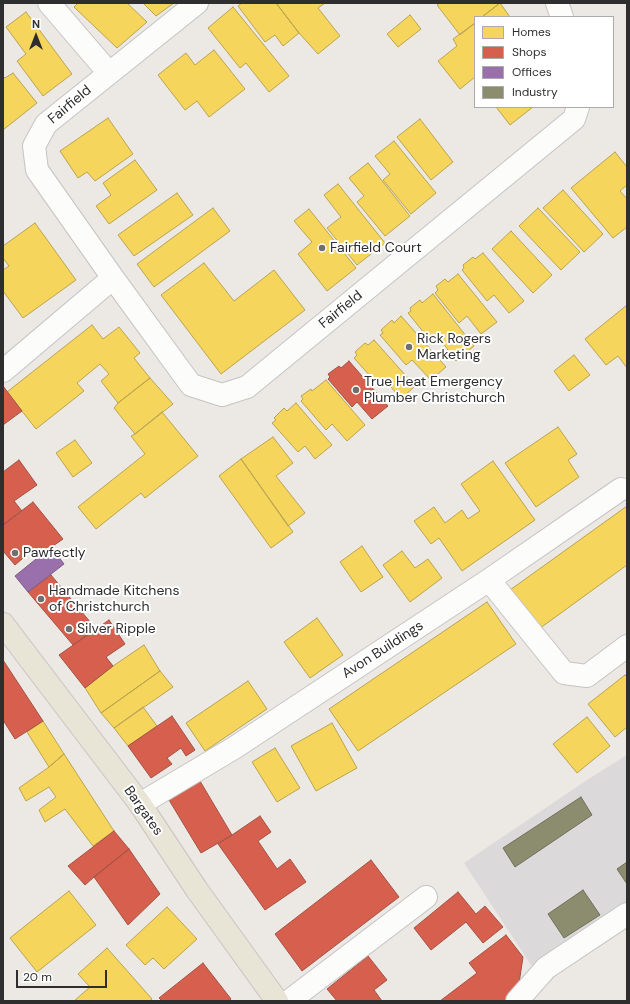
<!DOCTYPE html>
<style>
body{margin:0}
#map{position:relative;width:630px;height:1004px;overflow:hidden;background:#ece8e4;font-family:"DM Sans",sans-serif}
canvas{display:block}
.frame{position:absolute;inset:0;border:4px solid #2e2e2e;pointer-events:none}
.legend{position:absolute;left:474px;top:16px;width:140px;height:92px;box-sizing:border-box;background:#fff;border:1px solid #ababab;margin:0;padding:5px 7px;list-style:none;font-size:12px;color:#2e2e2e}
.legend li{display:flex;align-items:center;gap:8px;height:20px}
.legend b{width:20px;border:1px solid #ababab}
.north{position:absolute;left:16px;top:16px;width:40px;height:40px;-webkit-text-stroke:3px #fff;paint-order:stroke;rotate:0deg;font-size:11px;font-weight:700;line-height:16px;text-align:center;color:#2e2e2e}
.north::after{content:'';display:block;margin:auto;width:14px;height:18px;background:#2e2e2e;clip-path:polygon(50% 0,100% 100%,50% 72%,0 100%)}
.scale{position:absolute;left:16px;top:970px;width:91px;height:18px;box-sizing:border-box;border:2px solid #2e2e2e;border-top:0;padding-left:5px;font-size:12px;line-height:14px;white-space:nowrap;color:#2e2e2e;-webkit-text-stroke:3px #fff;paint-order:stroke}
</style>
<div id="map">
<canvas width="630" height="1004"></canvas>
<div class="frame"></div>
<ul class="legend">
<li><b style="height:11px;background:#f6d55c"></b>Homes</li>
<li><b style="height:11px;background:#d6604d"></b>Shops</li>
<li><b style="height:11px;background:#9970ab"></b>Offices</li>
<li><b style="height:11px;background:#8c8c6e"></b>Industry</li>
</ul>
<div class="north">N</div>
<div class="scale">20 m</div>
</div>
<script>
const ctx = document.querySelector('canvas').getContext('2d');
ctx.lineJoin = 'round';
function fill(path, color) { ctx.fillStyle = color; ctx.fill(path, 'evenodd'); }
const shape = rows => new Path2D(rows.map(r => 'M' + r).join(''));
function trace(path, color, width, dash) { ctx.strokeStyle = color; ctx.lineWidth = width; ctx.lineCap = dash ? 'butt' : 'round'; ctx.setLineDash(dash || []); ctx.stroke(path); }
function drawText(font, color, halo, rows, align = 'center') {
  ctx.font = font + ' "DM Sans",sans-serif'; ctx.lineWidth = 4; ctx.setLineDash([]); ctx.textBaseline = 'middle'; ctx.strokeStyle = halo; ctx.fillStyle = color; for (const [text, x, y, turn = 0] of rows) {
    ctx.save(); ctx.translate(x, y); ctx.rotate((+turn || 0) * Math.PI / 180); ctx.textAlign = isNaN(turn) ? turn : align; if (halo) ctx.strokeText(text, 0, 0); ctx.fillText(text, 0, 0); ctx.restore();
  }
}
const industrial = shape([
 [627,755,627,920,553,978,546,968,533,968,464,863,590,778]
]);
const homes = shape([
 [78,3,127,3,147,22,117,48,74,7,78,3],
 [143,3,174,3,156,16,143,3],
 [242,3,276,3,299,33,283,46,275,35,265,42,238,6,242,3],
 [276,3,325,3,318,8,340,36,318,54,299,33,276,3],
 [440,3,500,3,482,17,475,17,475,23,460,35,437,5,440,3],
 [500,3,510,17,482,17,500,3],
 [233,7,289,76,269,92,246,63,240,68,208,28,233,7],
 [26,12,72,74,43,96,17,61,26,54,6,27,26,12],
 [410,15,421,29,398,47,387,34,410,15],
 [475,23,475,77,460,89,438,61,457,46,453,39,475,23],
 [214,50,245,89,209,117,197,101,185,110,158,75,186,53,195,65,214,50],
 [13,73,37,103,3,130,3,76,5,78,13,73],
 [496,107,533,107,510,125,496,107],
 [108,118,133,154,95,181,87,172,78,178,60,151,108,118],
 [420,119,453,162,431,180,397,137,420,119],
 [394,141,436,193,411,214,383,180,390,174,375,156,394,141],
 [615,152,627,167,627,185,620,191,627,199,627,227,613,238,571,188,615,152],
 [135,160,157,190,109,224,96,206,111,195,103,183,135,160],
 [368,163,410,216,385,236,357,202,364,196,349,178,368,163],
 [338,184,385,243,357,265,327,228,341,217,324,195,338,184],
 [563,190,603,234,584,252,543,208,563,190],
 [177,193,193,215,134,256,118,235,177,193],
 [213,208,230,231,154,287,137,264,213,208],
 [538,208,580,252,561,270,519,226,538,208],
 [309,209,356,268,327,291,298,254,312,242,294,221,309,209],
 [35,223,76,280,23,318,3,291,3,270,9,266,3,258,3,246,35,223],
 [511,231,552,275,533,293,492,249,511,231],
 [483,253,524,301,509,313,494,295,487,301,462,270,464,268,463,265,473,257,475,259,483,253],
 [204,263,234,301,274,270,305,310,221,374,161,295,204,263],
 [458,274,497,322,481,334,467,316,459,323,435,293,438,290,436,286,445,279,448,282,458,274],
 [433,294,474,346,456,361,440,339,433,344,408,313,411,311,410,308,420,300,422,303,433,294],
 [627,305,627,368,618,356,606,365,585,339,627,305],
 [401,316,446,367,431,380,412,360,406,365,380,335,383,333,381,330,392,320,394,323,401,316],
 [92,325,103,339,119,327,140,353,134,358,150,378,118,403,101,381,109,374,100,364,77,383,84,391,36,429,7,392,92,325],
 [374,340,415,386,401,399,386,381,380,387,354,358,357,355,355,352,365,343,368,345,374,340],
 [574,355,590,375,569,391,554,371,574,355],
 [150,378,173,404,135,434,114,408,118,403,150,378],
 [326,380,365,425,347,441,332,424,326,430,301,401,303,399,301,396,311,389,312,391,326,380],
 [296,403,332,445,315,459,305,446,298,452,272,423,276,420,274,418,284,408,287,411,296,403],
 [162,412,198,456,145,498,141,493,96,529,78,507,145,454,131,436,135,434,162,412],
 [558,427,577,454,568,460,579,477,536,507,505,463,558,427],
 [273,437,293,463,276,476,305,513,288,526,241,459,273,437],
 [75,440,92,463,73,477,56,453,75,440],
 [241,459,293,532,271,548,219,476,241,459],
 [493,461,535,520,462,571,439,538,431,544,414,521,434,507,445,523,462,510,468,519,480,511,461,484,493,461],
 [627,506,627,565,539,629,510,590,627,506],
 [362,546,383,577,361,592,340,562,362,546],
 [402,551,415,568,428,559,442,578,410,602,383,565,402,551],
 [487,602,516,644,358,751,329,709,487,602],
 [317,618,343,655,310,678,284,642,317,618],
 [144,645,160,671,101,713,85,688,113,666,144,645],
 [160,671,173,687,114,728,101,713,160,671],
 [625,675,627,677,627,727,615,737,588,704,625,675],
 [248,681,267,709,205,751,186,723,248,681],
 [143,707,157,726,128,746,114,728,143,707],
 [587,717,610,746,577,773,553,744,587,717],
 [43,721,64,754,49,767,27,732,43,721],
 [332,723,357,768,316,791,291,746,332,723],
 [275,748,300,788,277,802,252,762,275,748],
 [64,754,114,831,93,846,65,809,45,822,39,810,56,797,49,787,26,801,19,788,49,767,64,754],
 [69,891,96,925,37,972,10,938,69,891],
 [167,907,197,939,164,969,153,958,145,965,126,945,167,907],
 [107,948,152,999,150,1001,74,1001,90,987,78,974,107,948]
]);
const shops = shape([
 [349,361,388,406,372,419,357,402,352,407,328,379,330,377,328,374,339,366,341,368,349,361],
 [3,386,22,411,3,425,3,386],
 [19,460,37,485,14,501,22,511,3,525,3,472,19,460],
 [33,502,63,539,40,555,36,547,15,565,3,551,3,525,33,502],
 [51,575,96,629,73,645,28,592,51,575],
 [109,620,125,644,106,657,113,666,85,688,59,655,109,620],
 [3,660,43,721,15,739,3,720,3,660],
 [172,716,195,750,186,756,181,748,167,758,172,764,151,778,128,746,172,716],
 [197,776,232,835,201,853,166,795,197,776],
 [260,816,271,832,258,841,277,869,290,859,306,882,265,910,218,844,232,835,260,816],
 [114,831,129,849,94,877,85,885,68,866,114,831],
 [129,849,160,894,128,925,94,877,129,849],
 [371,860,399,897,302,971,275,934,371,860],
 [458,892,476,914,485,906,503,927,483,943,466,922,431,950,414,928,458,892],
 [506,935,523,957,518,990,504,1001,440,1001,477,973,469,963,506,935],
 [368,956,387,980,374,990,382,1001,337,1001,327,989,368,956],
 [203,963,231,999,229,1001,162,1001,159,998,203,963]
]);
const offices = shape([
 [51,547,64,564,28,592,15,576,51,547]
]);
const industry = shape([
 [581,797,592,815,515,867,503,848,581,797],
 [627,862,627,884,617,869,627,862],
 [583,890,600,915,564,938,548,914,583,890]
]);
const minor = shape([
 [49,3,109,73],
 [197,3,46,124,34,146,37,170,113,278,191,385,222,395,247,387,574,119,578,107],
 [557,3,562,17],
 [3,371,113,278],
 [489,580,564,673,587,676,627,646],
 [140,804,234,748,489,580,621,489],
 [289,1001,426,897],
 [517,1001,546,968,627,914]
]);
const major = shape([
 [3,624,140,804,197,890,277,1001]
]);
const markers = [
 [322,248,4,"#706f6e"],
 [409,347,4,"#706f6e"],
 [356,390,4,"#706f6e"],
 [15,553,4,"#706f6e"],
 [41,599,4,"#706f6e"],
 [69,629,4,"#706f6e"]
];
const streetNames = [
 ["Fairfield",70,105,-40],
 ["Fairfield",341,310,-39],
 ["Avon Buildings",383,650,-33],
 ["Bargates",143,811,55]
];
const poiNames = [
 ["Fairfield Court",330,248],
 ["Rick Rogers",417,339],
 ["Marketing",417,355],
 ["True Heat Emergency",364,382],
 ["Plumber Christchurch",364,398],
 ["Pawfectly",23,553],
 ["Handmade Kitchens",49,591],
 ["of Christchurch",49,607],
 ["Silver Ripple",77,629]
];
fill(industrial, '#dcd9db');
fill(homes, '#f6d55c');
trace(homes, '#baa34e', 1);
fill(shops, '#d6604d');
trace(shops, '#a45144', 1);
fill(offices, '#9970ab');
trace(offices, '#795c86', 1);
fill(industry, '#8c8c6e');
trace(industry, '#70705b', 1);
trace(minor, '#c5c4c5', 24);
trace(major, '#c6c5c4', 24);
trace(minor, '#fcfcfb', 22);
trace(major, '#e8e4d6', 22);
for (const [x, y, r, color] of markers) { const dot = new Path2D(); dot.arc(x, y, r, 0, 2 * Math.PI); ctx.fillStyle = color; ctx.fill(dot); trace(dot, '#fff', 1.5); }
drawText('14px', '#2e2e2e', '#fff', streetNames);
drawText('14px', '#2e2e2e', '#fff', poiNames, 'left');
</script>
